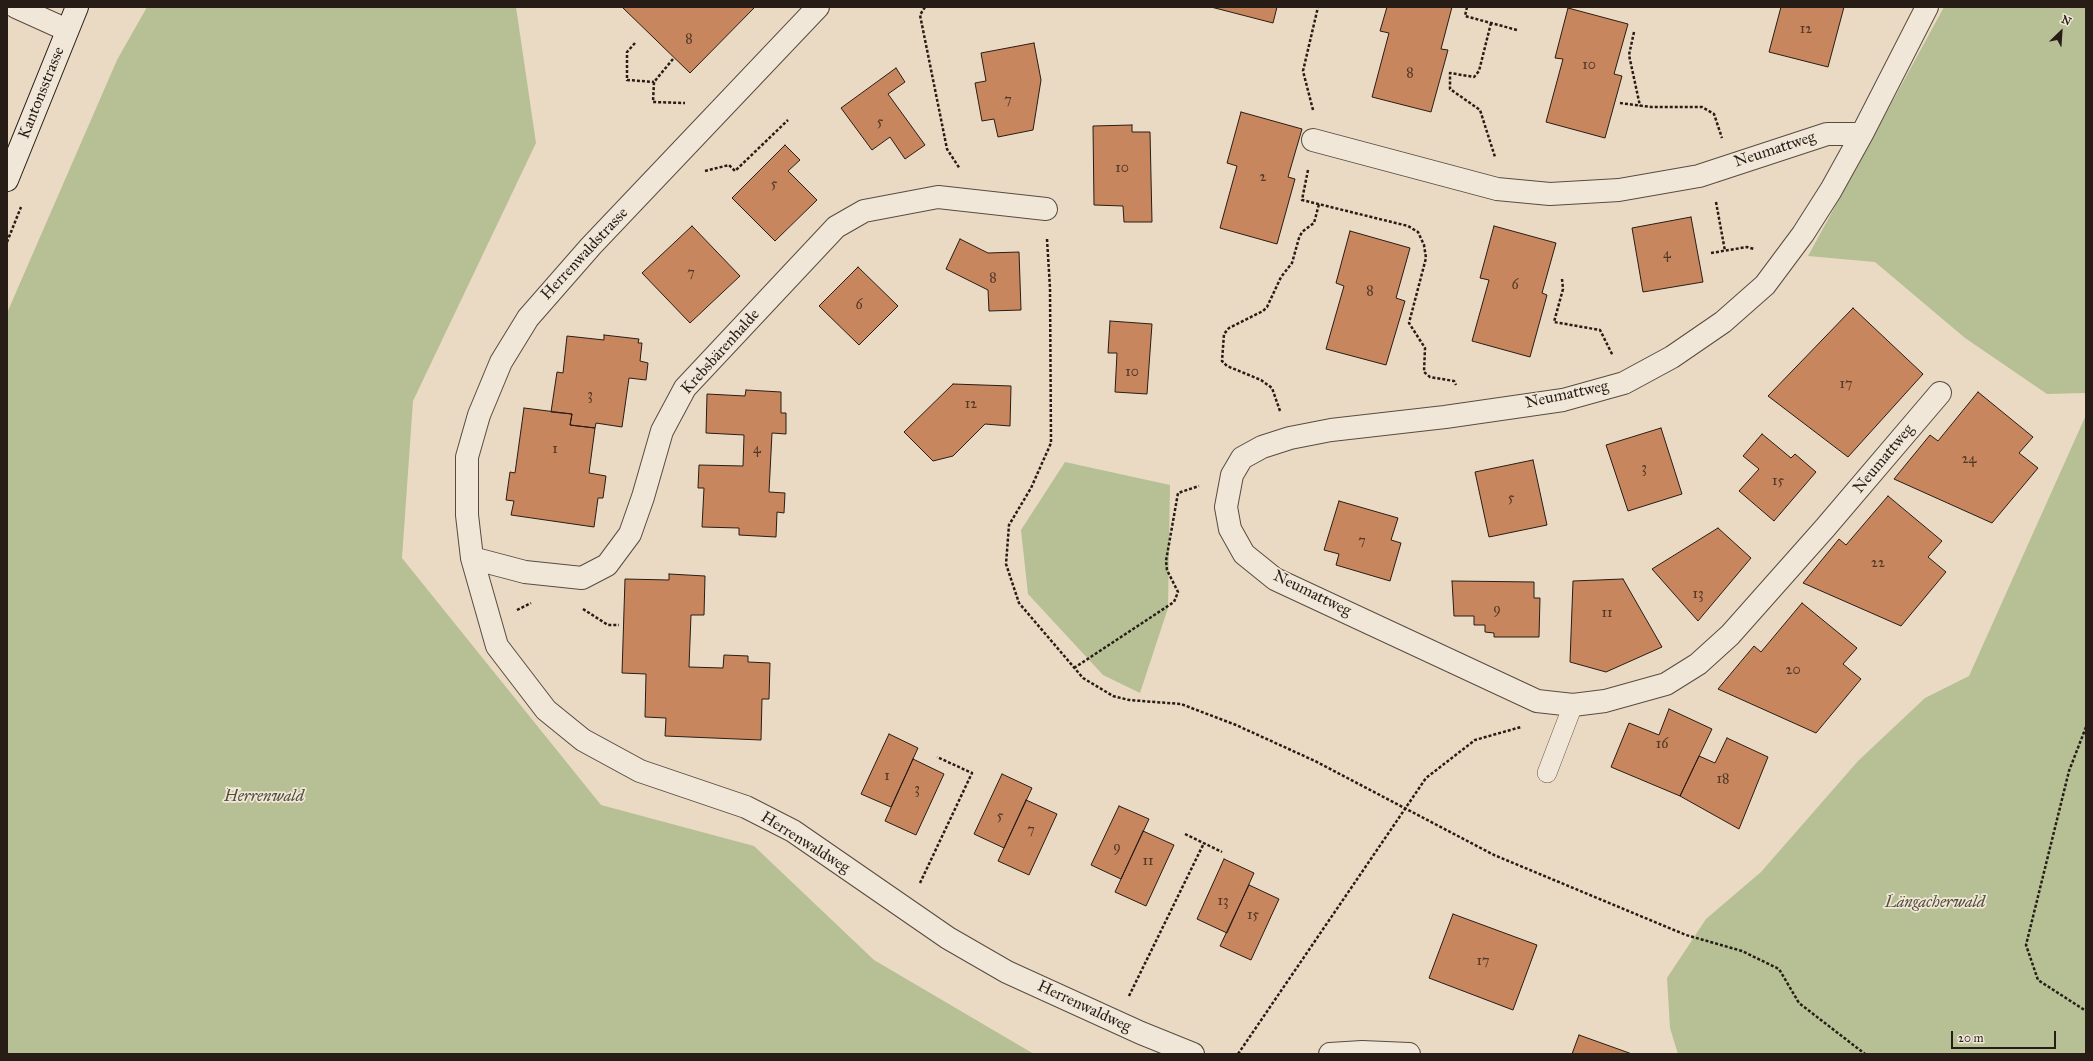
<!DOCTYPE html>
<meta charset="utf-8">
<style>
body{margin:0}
#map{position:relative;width:2093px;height:1061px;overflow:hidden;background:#eadac3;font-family:"IM FELL Great Primer",serif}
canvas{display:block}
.frame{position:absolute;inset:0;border:8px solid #281d16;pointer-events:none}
.north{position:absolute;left:2041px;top:12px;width:40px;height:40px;-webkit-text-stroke:3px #f1e7d8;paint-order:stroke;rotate:25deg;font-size:11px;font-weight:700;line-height:16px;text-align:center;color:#281d16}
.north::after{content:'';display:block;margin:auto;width:14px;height:18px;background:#281d16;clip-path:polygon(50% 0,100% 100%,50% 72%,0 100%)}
.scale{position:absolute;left:1951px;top:1031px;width:105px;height:18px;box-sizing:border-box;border:2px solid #281d16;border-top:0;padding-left:5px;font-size:12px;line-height:14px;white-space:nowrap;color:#281d16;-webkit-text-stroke:3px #f1e7d8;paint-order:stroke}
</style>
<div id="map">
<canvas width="2093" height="1061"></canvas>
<div class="frame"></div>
<div class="north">N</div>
<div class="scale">20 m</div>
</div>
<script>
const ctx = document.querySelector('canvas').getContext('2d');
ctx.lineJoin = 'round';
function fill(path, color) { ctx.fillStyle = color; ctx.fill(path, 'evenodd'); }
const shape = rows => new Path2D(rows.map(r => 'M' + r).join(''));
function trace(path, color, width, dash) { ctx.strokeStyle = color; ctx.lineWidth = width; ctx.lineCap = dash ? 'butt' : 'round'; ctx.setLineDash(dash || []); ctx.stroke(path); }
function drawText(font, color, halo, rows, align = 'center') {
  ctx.font = font + ' "IM FELL Great Primer",serif'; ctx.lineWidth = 3.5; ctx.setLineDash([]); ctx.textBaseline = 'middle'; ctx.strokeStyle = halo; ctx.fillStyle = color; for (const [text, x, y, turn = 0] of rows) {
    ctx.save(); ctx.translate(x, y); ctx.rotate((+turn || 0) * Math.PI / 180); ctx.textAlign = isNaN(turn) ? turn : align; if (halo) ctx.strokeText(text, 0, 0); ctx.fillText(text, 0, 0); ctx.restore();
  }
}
const green = shape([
 [147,7,516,7,536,143,413,401,402,558,601,805,754,846,874,960,1034,1054,7,1054,7,313,117,60],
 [1944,7,2086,7,2086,393,2047,394,1965,338,1875,262,1808,256],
 [2086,415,2086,1054,1678,1054,1670,1028,1667,978,1706,919,1761,872,1858,761,1925,698,1969,676],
 [1065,462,1170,485,1168,608,1140,693,1103,675,1028,594,1021,530]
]);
const building = shape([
 [622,7,755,7,690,73,622,7],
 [1211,7,1277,7,1273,23,1211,7],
 [1387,7,1452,7,1441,49,1448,50,1431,112,1372,97,1389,33,1380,31,1387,7],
 [1781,7,1844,7,1828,67,1769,52,1781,7],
 [1568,8,1628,24,1614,74,1622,76,1605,138,1546,122,1563,59,1555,58,1568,8],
 [1034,43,1041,80,1033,130,998,137,994,119,982,121,975,83,986,81,981,53,1034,43],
 [896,68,905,82,888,94,925,145,905,159,890,137,872,150,841,108,896,68],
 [1241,112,1302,129,1288,177,1295,179,1277,244,1220,228,1237,166,1227,163,1241,112],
 [1132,125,1132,132,1150,132,1152,222,1124,222,1123,206,1094,205,1093,126,1132,125],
 [785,145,800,160,788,171,817,200,775,241,732,198,785,145],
 [1691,217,1703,282,1643,292,1632,228,1691,217],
 [692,226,740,276,690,323,642,273,692,226],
 [1494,226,1556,243,1542,293,1547,295,1530,357,1472,341,1489,280,1480,278,1494,226],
 [1350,231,1410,248,1396,298,1405,301,1386,365,1326,349,1344,286,1336,283,1350,231],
 [960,239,988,253,1019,252,1021,310,989,311,988,290,946,269,960,239],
 [858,267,898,306,859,345,819,306,858,267],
 [1853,308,1923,374,1848,457,1768,396,1853,308],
 [1110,321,1152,324,1147,394,1115,392,1117,353,1108,353,1110,321],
 [604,335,639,339,638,343,642,343,640,361,648,363,646,380,629,378,622,427,596,423,595,428,570,425,572,414,551,412,557,372,563,373,567,336,604,340,604,335],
 [953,384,1011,386,1010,426,985,424,953,456,933,461,904,432,953,384],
 [746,390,781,392,781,413,786,413,786,434,772,433,769,492,785,493,784,513,777,512,776,537,739,535,739,528,702,527,704,488,698,488,699,465,743,466,744,435,706,433,707,394,745,396,746,390],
 [1978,392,2033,437,2019,453,2038,468,1992,523,1894,479,1930,435,1938,441,1978,392],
 [524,408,572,414,570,425,595,428,589,473,606,476,603,498,598,498,594,527,511,515,514,501,506,500,510,472,515,473,524,408],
 [1661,428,1682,494,1628,511,1606,445,1661,428],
 [1762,434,1791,458,1795,454,1816,472,1774,521,1739,491,1759,469,1743,456,1762,434],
 [1533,460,1547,525,1489,537,1475,472,1533,460],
 [1888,496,1942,541,1928,557,1946,572,1901,626,1803,583,1839,539,1846,545,1888,496],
 [1339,501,1398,518,1391,540,1401,543,1390,581,1336,565,1339,554,1324,550,1339,501],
 [1718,528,1751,558,1698,621,1652,569,1718,528],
 [669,574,705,576,704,615,691,615,689,667,723,668,724,655,748,656,748,662,770,663,769,699,762,699,761,740,665,736,666,718,645,717,646,674,622,673,625,579,669,580,669,574],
 [1623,579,1662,647,1606,672,1570,662,1573,581,1623,579],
 [1452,581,1534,582,1534,598,1540,598,1539,637,1494,637,1494,633,1485,632,1485,625,1474,625,1474,616,1454,616,1452,581],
 [1802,603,1857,648,1843,664,1861,679,1816,733,1718,689,1754,646,1761,652,1802,603],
 [1669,709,1712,729,1680,796,1611,767,1629,723,1659,735,1669,709],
 [889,734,918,748,891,807,861,794,889,734],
 [1727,738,1768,757,1739,829,1680,796,1699,756,1715,763,1727,738],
 [913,759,944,774,916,835,885,821,913,759],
 [1002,774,1032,788,1004,848,974,834,1002,774],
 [1026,800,1057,814,1029,875,998,861,1026,800],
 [1119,806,1149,819,1121,879,1091,865,1119,806],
 [1143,831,1174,845,1146,906,1115,892,1143,831],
 [1224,859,1254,873,1227,933,1197,919,1224,859],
 [1249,885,1279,899,1251,960,1220,946,1249,885],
 [1453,914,1537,945,1513,1010,1429,978,1453,914],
 [1579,1035,1632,1054,1572,1054,1579,1035]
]);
const path = shape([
 [925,7,920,15,947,149,960,169],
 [1467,7,1465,16,1517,30],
 [1491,23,1479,71,1474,77,1450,73,1450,89,1480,110,1495,157],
 [1634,32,1629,55,1640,106],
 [635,43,627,52,627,80,654,82],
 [673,59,654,82,653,102,685,103],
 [1620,103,1651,107,1702,107,1714,114,1722,138],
 [1313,110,1303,71,1318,7],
 [1308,170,1302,200,1408,226,1418,232,1424,245,1426,258,1409,323,1425,348,1424,372,1430,377,1454,381,1456,385],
 [705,171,729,165,735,171,788,120],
 [1716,202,1725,251],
 [1047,239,1050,288,1051,443,1031,488,1009,525,1006,564,1019,603,1083,678,1113,696,1129,700,1181,704,1236,725,1315,761,1494,855,1686,935,1742,951,1779,969,1799,1003,1865,1054],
 [7,242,21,207],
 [1711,253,1747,247,1754,249],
 [1562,279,1563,289,1554,322,1600,330,1613,356],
 [1280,411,1272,388,1261,380,1227,366,1222,361,1224,334,1229,328,1263,311,1267,307,1281,277,1292,263,1299,238,1302,232,1314,223,1319,204],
 [583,609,608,625,619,625],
 [517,610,531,603],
 [1074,668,1174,602,1178,592,1167,570,1166,561,1178,493,1199,486],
 [2086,727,2069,771,2026,945,2038,980,2086,1011],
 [1185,834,1222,852],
 [920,883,972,773,937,757],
 [1129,996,1204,843],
 [1238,1054,1426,778,1475,740,1521,727]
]);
const lane = shape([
 [1547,773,1573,705]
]);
const street = shape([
 [16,7,67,30],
 [818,7,591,246,528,318,501,362,479,415,467,457,467,515,472,558,497,646,546,710,583,740,640,771,746,807,793,831,948,938,1007,972,1141,1033,1193,1054],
 [1927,7,1862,134,1831,190,1803,234,1765,285,1723,322,1672,357,1624,383,1563,400,1445,417,1331,430,1290,438,1262,447,1242,458,1232,475,1226,507,1230,529,1244,554,1275,579,1537,701,1573,705,1605,701,1666,684,1698,664,1730,635,1825,528,1940,393],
 [1313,140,1497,189,1550,194,1619,190,1699,176,1827,134,1862,134],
 [472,558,525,572,582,578,607,565,630,534,643,497,662,431,685,388,836,227,864,211,938,197,1046,209],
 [1330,1054,1362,1052,1409,1054]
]);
const secondary = shape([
 [7,180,77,7]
]);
const numberNames = [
 ["12",1806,30],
 ["8",689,40],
 ["10",1589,66],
 ["8",1410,74],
 ["7",1008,101],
 ["5",880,123],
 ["10",1122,169],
 ["2",1263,178],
 ["5",774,185],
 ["4",1667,255],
 ["7",691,274],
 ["8",993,279],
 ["6",1515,286],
 ["8",1370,292],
 ["6",859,306],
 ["10",1132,373],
 ["17",1846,385],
 ["3",590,396],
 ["12",971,405],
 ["1",555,450],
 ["4",757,450],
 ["24",1969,460],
 ["3",1644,469],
 ["15",1778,482],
 ["5",1511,499],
 ["7",1362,542],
 ["22",1878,564],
 ["13",1698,595],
 ["9",1497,610],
 ["11",1607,614],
 ["20",1793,671],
 ["16",1662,745],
 ["1",887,777],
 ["18",1723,780],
 ["3",917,790],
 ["5",1000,817],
 ["7",1031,831],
 ["9",1117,848],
 ["11",1148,862],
 ["13",1223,902],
 ["15",1253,916],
 ["17",1483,962]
];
const streetNames = [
 ["Kantonsstrasse",42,93,-68],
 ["Neumattweg",1775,150,-18],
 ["Herrenwaldstrasse",585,254,-47],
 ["Krebsbärenhalde",721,352,-48],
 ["Neumattweg",1567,395,-12],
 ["Neumattweg",1884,459,-50],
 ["Neumattweg",1312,594,26],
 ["Herrenwaldweg",805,843,32],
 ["Herrenwaldweg",1084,1007,25]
];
const parkNames = [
 ["Herrenwald",264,797],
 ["Längacherwald",1935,903]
];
fill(green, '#b6c094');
fill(building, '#c7865d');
trace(building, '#281d16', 1);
trace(lane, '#584c41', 20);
trace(street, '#584c41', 24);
trace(secondary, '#281d16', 24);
trace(path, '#281d16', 2.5, [3, 2]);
trace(lane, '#f1e7d8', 19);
trace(street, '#f1e7d8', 22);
trace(secondary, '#f1e7d8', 22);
drawText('14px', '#503728', null, numberNames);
drawText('16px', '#281d16', '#f1e7d8', streetNames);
drawText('italic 16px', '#534e3c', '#f1e7d8', parkNames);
</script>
